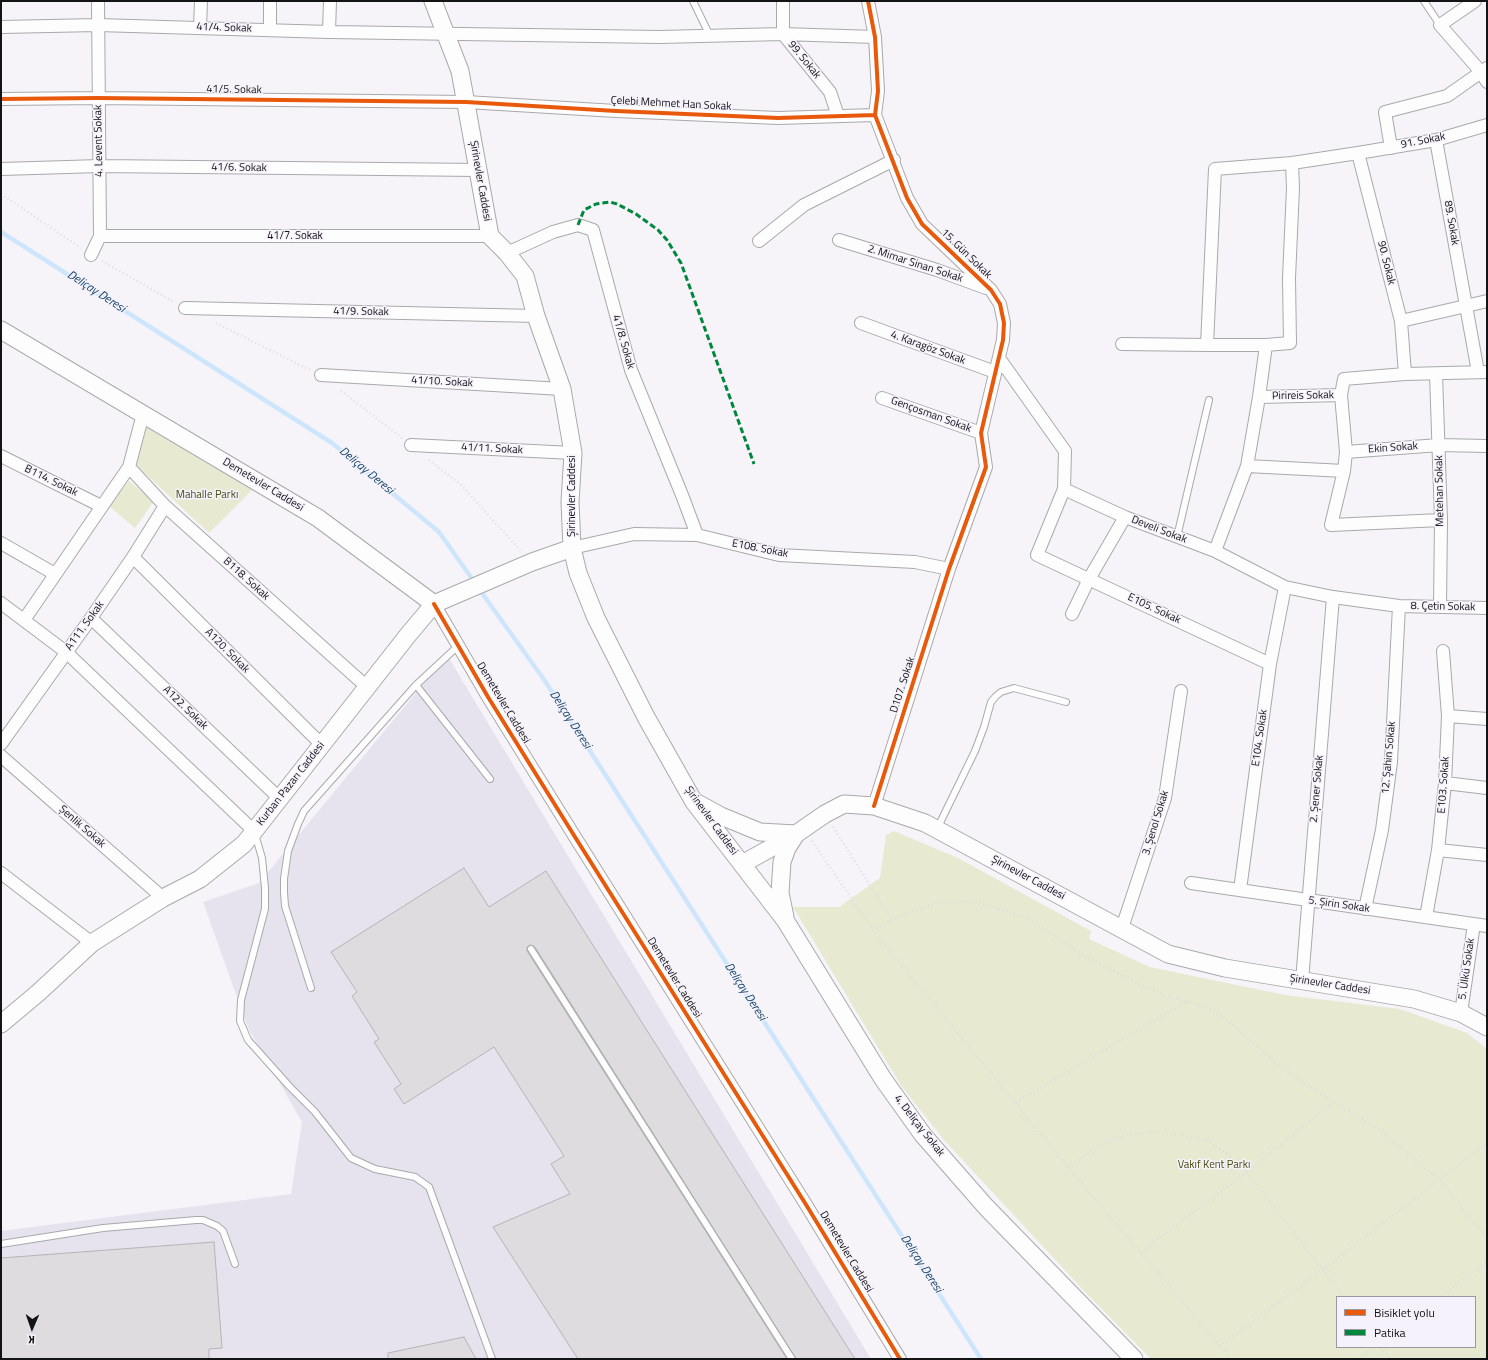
<!DOCTYPE html>
<meta charset="utf-8">
<style>
body{margin:0}
#map{position:relative;width:1488px;height:1360px;overflow:hidden;background:#f6f4f9;font-family:"Titillium Web",sans-serif}
canvas{display:block}
.frame{position:absolute;inset:0;border:2px solid #141316;pointer-events:none}
.legend{position:absolute;left:1336px;top:1296px;width:140px;height:52px;box-sizing:border-box;background:#f5f2fb;border:1px solid #9b999f;margin:0;padding:5px 7px;list-style:none;font-size:12px;color:#141316}
.legend li{display:flex;align-items:center;gap:8px;height:20px}
.legend b{width:20px;border:1px solid #9b999f}
.north{position:absolute;left:12px;top:1308px;width:40px;height:40px;-webkit-text-stroke:3px #f5f2fb;paint-order:stroke;rotate:182deg;font-size:11px;font-weight:700;line-height:16px;text-align:center;color:#141316}
.north::after{content:'';display:block;margin:auto;width:14px;height:18px;background:#141316;clip-path:polygon(50% 0,100% 100%,50% 72%,0 100%)}
</style>
<div id="map">
<canvas width="1488" height="1360"></canvas>
<div class="frame"></div>
<ul class="legend">
<li><b style="height:5px;background:#e8590c"></b>Bisiklet yolu</li>
<li><b style="height:5px;background:#00873e"></b>Patika</li>
</ul>
<div class="north">K</div>
</div>
<script>
const ctx = document.querySelector('canvas').getContext('2d');
ctx.lineJoin = 'round';
function fill(path, color) { ctx.fillStyle = color; ctx.fill(path, 'evenodd'); }
const shape = rows => new Path2D(rows.map(r => 'M' + r).join(''));
function trace(path, color, width, dash) { ctx.strokeStyle = color; ctx.lineWidth = width; ctx.lineCap = dash ? 'butt' : 'round'; ctx.setLineDash(dash || []); ctx.stroke(path); }
function drawText(font, color, halo, rows, align = 'center') {
  ctx.font = font + ' "Titillium Web",sans-serif'; ctx.lineWidth = 3; ctx.setLineDash([]); ctx.textBaseline = 'middle'; ctx.strokeStyle = halo; ctx.fillStyle = color; for (const [text, x, y, turn = 0] of rows) {
    ctx.save(); ctx.translate(x, y); ctx.rotate((+turn || 0) * Math.PI / 180); ctx.textAlign = isNaN(turn) ? turn : align; if (halo) ctx.strokeText(text, 0, 0); ctx.fillText(text, 0, 0); ctx.restore();
  }
}
const built = shape([
 [447,655,871,1359,1,1359,1,1231,291,1194,302,1122,248,1028,203,902,259,883]
]);
const green = shape([
 [146,427,252,490,209,533,133,462],
 [129,481,154,501,135,528,109,506],
 [894,831,958,858,1091,931,1089,939,1150,967,1285,995,1400,1009,1467,1033,1487,1049,1487,1359,1151,1359,1086,1293,944,1140,902,1087,793,907,839,907,880,878,886,835],
 [1337,1297,1475,1297,1475,1347,1337,1347]
]);
const stream = shape([
 [1,232,332,443,439,532,475,583],
 [479,589,545,681,981,1359]
]);
const building = shape([
 [464,868,489,907,546,871,855,1359,796,1359,535,947,530,945,527,947,527,951,787,1359,578,1359,493,1227,570,1194,551,1164,564,1156,494,1047,404,1104,394,1089,401,1084,374,1042,379,1039,352,996,357,992,331,952,464,868],
 [214,1242,222,1348,209,1349,209,1359,1,1359,1,1258,214,1242],
 [464,1337,476,1359,388,1359,388,1353,464,1337]
]);
const path = shape([
 [1,194,81,248],
 [102,261,174,302],
 [216,323,310,370],
 [341,391,402,438],
 [429,460,461,485,520,550],
 [833,827,892,920],
 [812,841,873,930,1068,1167,1231,1359],
 [873,930,902,915,934,904,968,901,993,907,1026,917,1083,955,1123,976,1164,995,1187,1002,1203,1005,1216,1012,1237,1028,1262,1052,1303,1083,1377,1128,1409,1154,1440,1180,1487,1238],
 [1016,1102,1186,1002],
 [1068,1167,1107,1141,1132,1134,1156,1132,1182,1135,1208,1141,1227,1154,1247,1172,1344,1297],
 [1141,1252,1247,1172,1334,1102],
 [1440,1297,1487,1261],
 [1220,1346,1324,1269,1487,1143],
 [1381,1347,1391,1359],
 [1358,1359,1374,1347]
]);
const lane = shape([
 [693,1,710,36],
 [1424,1,1440,25],
 [1177,537,1209,400],
 [416,685,490,779],
 [937,829,975,751,984,727,991,702,996,696,1001,692,1014,688,1066,702],
 [255,834,262,858,265,888,265,909,241,1000,240,1021,248,1040,290,1087,315,1112,351,1158,375,1169,415,1177,429,1187,492,1359],
 [531,949,792,1359],
 [311,988,285,906,284,892,284,879,288,851,298,824,304,811,416,685,458,646],
 [1,1244,103,1228,196,1220,203,1220,217,1226,223,1231,235,1264]
]);
const street = shape([
 [783,1,783,34,830,92,838,116],
 [868,1,875,37,878,91,875,115,907,198,922,224,991,290,1000,304,1004,323,1003,340,981,433,986,467,949,569,874,806],
 [1475,1,1440,25,1481,72,1487,82],
 [1,27,98,25,329,32,660,37,783,34,875,37],
 [200,28,201,1],
 [270,30,270,1],
 [329,32,330,1],
 [1,99,98,98,466,102,616,111,778,118,875,115],
 [1436,140,1478,372],
 [1391,148,1385,112,1447,96,1487,68],
 [1358,153,1401,321,1405,374],
 [1,169,100,166,478,170],
 [100,236,490,236],
 [839,240,937,270,986,288],
 [759,241,804,205,894,160],
 [507,253,553,232,578,225,593,230,631,370,682,495,697,535],
 [91,255,100,236,98,1],
 [185,308,536,316],
 [1401,321,1487,301],
 [861,323,995,372],
 [1122,344,1207,345,1266,345,1290,343,1289,278,1293,188,1292,163],
 [1207,345,1215,169,1292,163,1358,153,1436,140,1487,125],
 [999,358,1065,451,1064,489,1125,517,1215,551,1285,587,1333,597,1399,606,1487,608],
 [1436,374,1441,520,1440,607],
 [321,375,562,389],
 [1341,395,1346,452,1344,471,1331,525,1441,520],
 [1259,397,1341,395,1344,379,1405,374,1487,372],
 [882,398,981,433],
 [411,445,573,453],
 [1346,452,1439,445,1487,446],
 [1,456,101,506],
 [1247,466,1344,471],
 [129,467,165,506,367,687],
 [1064,489,1037,555,1270,664],
 [1,543,55,574],
 [572,548,634,534,697,535,779,555,915,562,949,569],
 [1215,551,1247,466,1259,397,1266,345],
 [133,557,322,745],
 [1,603,66,652,254,831],
 [434,604,488,697,575,837,805,1203,900,1359],
 [1072,614,1089,579,1125,517],
 [91,618,279,798],
 [24,620,129,467,143,414],
 [1448,716,1487,719],
 [1,744,91,618,133,557,165,506],
 [1,756,163,898],
 [1445,783,1487,788],
 [1438,850,1487,855],
 [1,873,92,943],
 [1191,883,1487,926],
 [1240,890,1270,664,1285,587],
 [1365,909,1382,830,1391,762,1399,606],
 [1426,917,1438,850,1445,783,1448,716,1443,651],
 [1122,928,1165,798,1181,691],
 [1302,981,1333,597],
 [1461,1013,1474,924]
]);
const secondary = shape([
 [433,1,460,71,490,236,507,253,525,276,536,316,562,389,573,453,570,502,572,548,578,573,596,618,646,717,694,802,785,920,883,1079,923,1135,986,1207,1134,1359],
 [1,330,318,518,434,604],
 [699,804,721,816,760,832,796,834],
 [742,864,796,834,825,814,844,804,874,806,925,823,1168,954,1225,968,1414,999,1461,1013,1487,1027],
 [785,917,780,893,782,862,787,848,796,834],
 [1,1024,38,993,92,943,163,898,200,879,244,844,408,635,434,604,532,562,572,548]
]);
const quiet = shape([
 [578,225,584,210,596,204,610,202,617,204,636,214,658,230,667,240,681,263,754,464]
]);
const cycleway = shape([
 [868,1,875,37,878,91,875,115,907,198,922,224,991,290,1000,304,1004,323,1003,340,981,433,986,467,949,569,874,806],
 [1,99,98,98,466,102,616,111,778,118,875,115],
 [434,604,488,697,575,837,805,1203,900,1359]
]);
const streetNames = [
 ["41/4. Sokak",224,28,2],
 ["99. Sokak",804,60,51],
 ["41/5. Sokak",234,90,1],
 ["Çelebi Mehmet Han Sokak",671,104,3],
 ["4. Levent Sokak",99,141,-91],
 ["91. Sokak",1423,141,-11],
 ["41/6. Sokak",239,168,1],
 ["Şirinevler Caddesi",480,181,80],
 ["89. Sokak",1451,223,80],
 ["41/7. Sokak",295,236],
 ["15. Gün Sokak",966,254,44],
 ["90. Sokak",1386,263,76],
 ["2. Mimar Sinan Sokak",915,264,18],
 ["41/9. Sokak",361,312,1],
 ["41/8. Sokak",623,342,74],
 ["4. Karagöz Sokak",928,348,20],
 ["41/10. Sokak",442,382,3],
 ["Pirireis Sokak",1303,396,-1],
 ["Gençosman Sokak",931,415,20],
 ["Ekin Sokak",1393,448,-4],
 ["41/11. Sokak",492,449,3],
 ["B114. Sokak",51,481,26],
 ["Demetevler Caddesi",263,485,31],
 ["Metehan Sokak",1440,491,-91],
 ["Şirinevler Caddesi",572,496,-90],
 ["Develi Sokak",1159,530,21],
 ["E108. Sokak",760,549,11],
 ["B118. Sokak",246,579,42],
 ["8. Çetin Sokak",1443,607,1],
 ["E105. Sokak",1154,609,25],
 ["A111. Sokak",85,626,-54],
 ["A120. Sokak",227,651,45],
 ["D107. Sokak",903,685,-72],
 ["Demetevler Caddesi",503,703,59],
 ["A122. Sokak",185,708,44],
 ["E104. Sokak",1260,738,-82],
 ["12. Şahin Sokak",1389,758,-85],
 ["Kurban Pazarı Caddesi",291,784,-52],
 ["E103. Sokak",1444,785,-86],
 ["2. Şener Sokak",1317,789,-85],
 ["Şirinevler Caddesi",711,821,54],
 ["3. Şenol Sokak",1156,823,-73],
 ["Şenlik Sokak",82,827,41],
 ["Şirinevler Caddesi",1028,878,28],
 ["5. Şirin Sokak",1339,905,8],
 ["5. Ülkü Sokak",1467,969,-82],
 ["Demetevler Caddesi",674,978,58],
 ["Şirinevler Caddesi",1330,985,9],
 ["4. Deliçay Sokak",919,1126,52],
 ["Demetevler Caddesi",846,1252,59]
];
const parkNames = [
 ["Mahalle Parkı",207,495],
 ["Vakıf Kent Parkı",1214,1165]
];
const waterNames = [
 ["Deliçay Deresi",96,292,33],
 ["Deliçay Deresi",366,471,40],
 ["Deliçay Deresi",570,720,57],
 ["Deliçay Deresi",745,992,57],
 ["Deliçay Deresi",921,1264,57]
];
fill(built, '#e7e3ee');
fill(green, '#e7e9d1');
trace(stream, '#cee6fc', 4.5);
fill(building, '#dfdce0');
trace(building, '#b7b4b8', 1);
trace(lane, '#a9a8ab', 8);
trace(street, '#a9a8ab', 14);
trace(secondary, '#a9a8ab', 19);
trace(path, '#dddddf', 2.5, [1, 3]);
trace(lane, '#fefdfe', 6);
trace(street, '#fefdfe', 12);
trace(secondary, '#fefdfe', 17);
trace(quiet, '#00873e', 3, [6, 3]);
trace(cycleway, '#e8590c', 4);
drawText('11px', '#141316', '#f5f2fb', streetNames);
drawText('11px', '#494e12', '#f5f2fb', parkNames);
drawText('italic 12px', '#144468', '#f5f2fb', waterNames);
</script>
